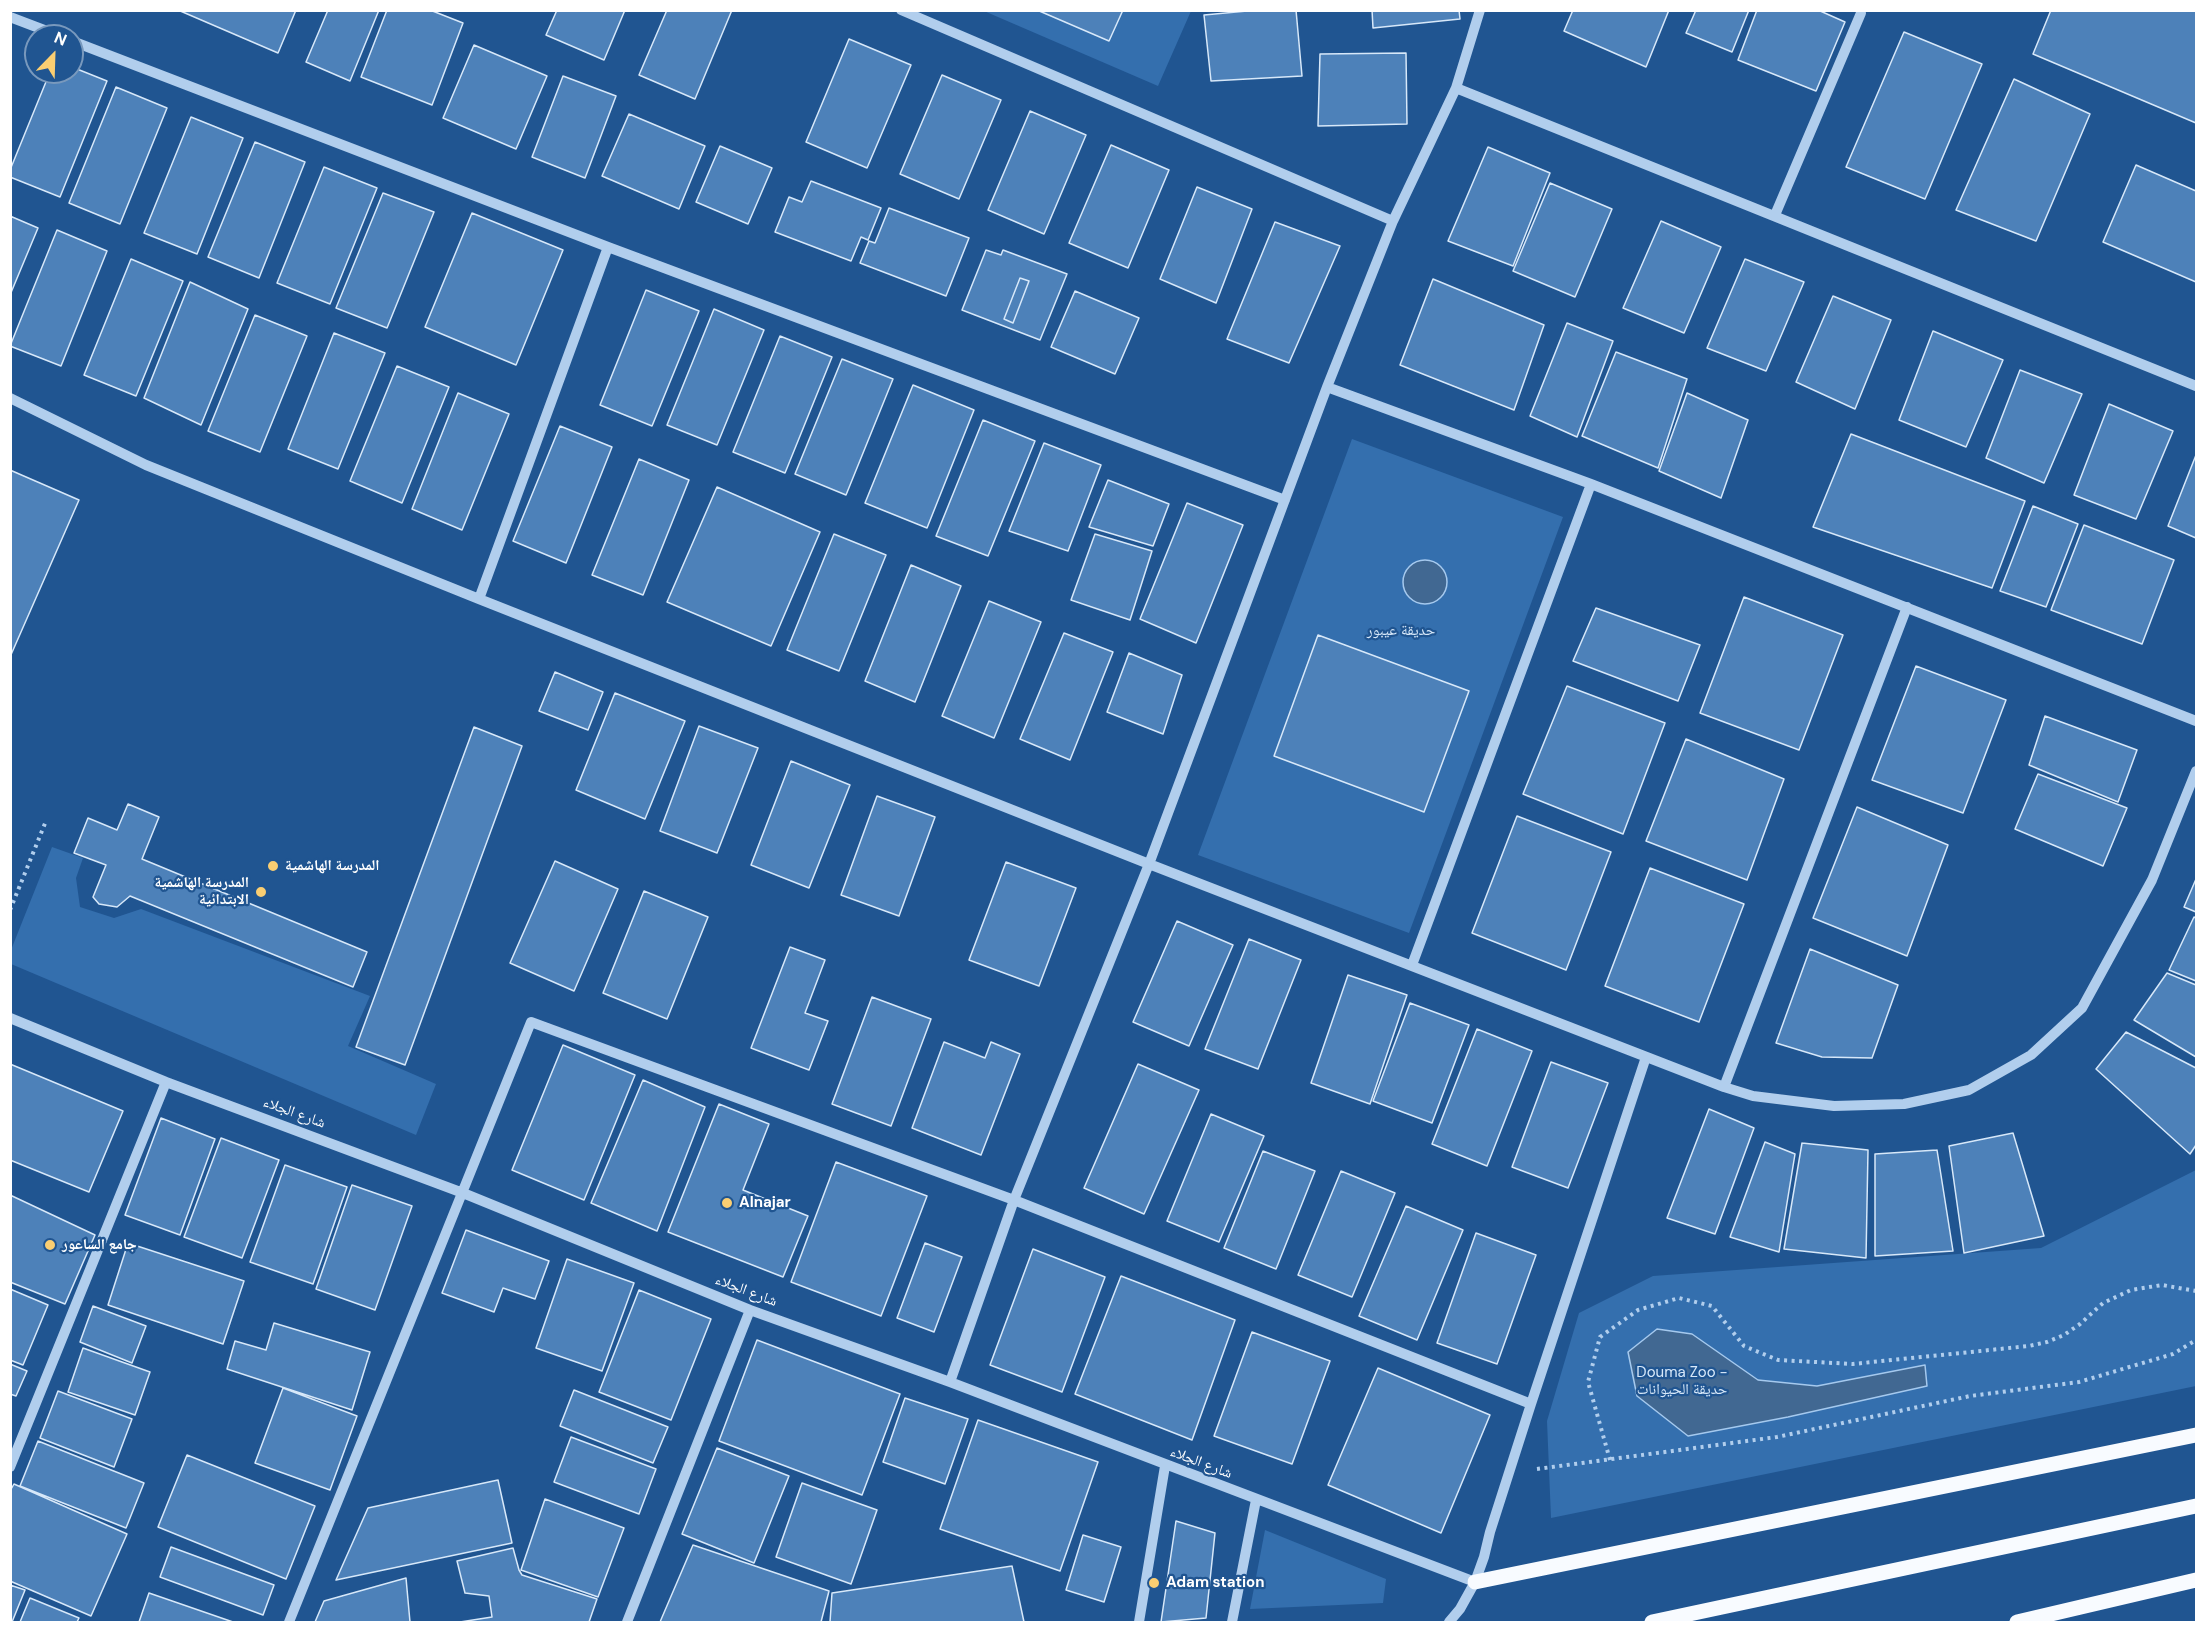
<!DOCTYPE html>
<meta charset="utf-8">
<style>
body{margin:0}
#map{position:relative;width:2207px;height:1633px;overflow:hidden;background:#205591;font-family:"DM Sans",sans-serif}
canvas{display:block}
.frame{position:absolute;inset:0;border:12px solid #fff;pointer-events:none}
.north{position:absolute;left:24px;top:24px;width:60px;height:60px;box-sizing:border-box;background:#205591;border:2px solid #7999bd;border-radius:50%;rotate:23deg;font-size:16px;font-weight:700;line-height:24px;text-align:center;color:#fff}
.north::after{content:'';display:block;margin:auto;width:21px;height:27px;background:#face72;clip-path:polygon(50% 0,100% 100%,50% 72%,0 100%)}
</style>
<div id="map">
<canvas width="2207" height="1633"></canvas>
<div class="frame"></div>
<div class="north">N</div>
</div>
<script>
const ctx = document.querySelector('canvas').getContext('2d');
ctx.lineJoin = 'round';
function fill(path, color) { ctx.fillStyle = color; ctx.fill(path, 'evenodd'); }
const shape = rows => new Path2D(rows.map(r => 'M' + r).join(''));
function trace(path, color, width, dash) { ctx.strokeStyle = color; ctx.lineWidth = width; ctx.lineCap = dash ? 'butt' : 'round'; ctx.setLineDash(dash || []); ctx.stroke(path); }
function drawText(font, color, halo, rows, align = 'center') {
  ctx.font = font + ' "DM Sans","Noto Naskh Arabic",sans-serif'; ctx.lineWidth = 4.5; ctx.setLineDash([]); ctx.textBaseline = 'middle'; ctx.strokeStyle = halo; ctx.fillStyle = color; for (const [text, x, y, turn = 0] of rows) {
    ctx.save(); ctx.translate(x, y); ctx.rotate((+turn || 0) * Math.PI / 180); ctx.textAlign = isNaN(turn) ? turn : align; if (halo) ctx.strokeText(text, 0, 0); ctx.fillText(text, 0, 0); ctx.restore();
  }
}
const green = shape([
 [984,11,1191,11,1158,86],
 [1352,439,1563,517,1409,933,1198,855],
 [52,847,83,858,76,878,80,907,114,918,141,909,370,996,348,1046,436,1084,416,1135,11,964,11,950],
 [2196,1170,2196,1386,1551,1518,1547,1421,1579,1313,1653,1276,2041,1248],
 [1265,1530,1386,1579,1383,1603,1250,1609]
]);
const water = shape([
 '1403 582a22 22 0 1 1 44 0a22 22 0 1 1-44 0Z',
 [1657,1329,1692,1334,1758,1380,1817,1386,1925,1365,1927,1386,1788,1417,1688,1436,1637,1396,1628,1352,1657,1329]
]);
const building = shape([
 [178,10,296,10,278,53,178,10],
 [328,10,379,10,350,81,306,62,328,10],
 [387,10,430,10,463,23,432,105,361,77,387,10],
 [557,10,625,10,604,60,546,35,557,10],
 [667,10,732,10,695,99,639,75,667,10],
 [1037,10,1123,10,1109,41,1037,10],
 [1258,10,1296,10,1302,76,1211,81,1204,15,1258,10],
 [1372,10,1459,10,1460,19,1373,28,1372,10],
 [1573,10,1669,10,1646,67,1564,31,1573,10],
 [1696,10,1749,10,1732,52,1686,33,1696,10],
 [1757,10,1818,10,1845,22,1816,91,1738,60,1757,10],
 [2051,10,2196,10,2196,123,2033,54,2051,10],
 [1904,32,1982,64,1925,199,1846,167,1904,32],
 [849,39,911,65,867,168,806,142,849,39],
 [474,45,547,76,516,149,443,118,474,45],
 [1406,53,1407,124,1318,126,1320,54,1406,53],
 [72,67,107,81,60,197,10,177,10,170,50,72,72,72,72,67],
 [942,75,1001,100,959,199,900,174,942,75],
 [563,76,616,96,585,178,532,157,563,76],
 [2014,79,2090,114,2036,241,1956,210,2014,79],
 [116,87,167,108,120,224,69,203,116,87],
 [1030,111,1086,135,1044,234,988,210,1030,111],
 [629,114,705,146,679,209,602,176,629,114],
 [191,117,243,138,197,254,144,233,191,117],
 [255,142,305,162,259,278,208,257,255,142],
 [1111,145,1169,170,1128,268,1069,243,1111,145],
 [720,146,772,168,748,224,696,202,720,146],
 [1488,147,1550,173,1513,266,1448,241,1488,147],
 [2136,165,2196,191,2196,282,2103,242,2136,165],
 [324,167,377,188,330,304,277,283,324,167],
 [811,181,881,208,868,240,861,237,851,261,775,232,789,197,802,202,811,181],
 [1550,183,1612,209,1575,297,1513,271,1550,183],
 [1197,187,1252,209,1216,303,1160,279,1197,187],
 [383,193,434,212,387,328,336,308,383,193],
 [889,208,969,238,946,296,860,263,869,241,875,243,889,208],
 [472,213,563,250,516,365,425,327,472,213],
 [10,216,38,228,10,295,10,216],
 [1661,221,1721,247,1684,333,1623,308,1661,221],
 [1275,222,1340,246,1289,363,1227,339,1275,222],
 [57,230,107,251,61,366,10,346,57,230],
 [986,250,1001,255,1003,250,1067,274,1040,340,962,310,986,250],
 [1020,278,1029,281,1013,323,1004,319,1020,278],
 [131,259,183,281,136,396,84,375,131,259],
 [1745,259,1804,282,1766,371,1707,348,1745,259],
 [1020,278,1029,281,1013,323,1004,319,1020,278],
 [1433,279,1544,325,1514,410,1400,365,1433,279],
 [190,282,248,309,201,425,144,398,190,282],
 [646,290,699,311,652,426,600,405,646,290],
 [1075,291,1139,318,1115,374,1051,347,1075,291],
 [1833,296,1891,320,1855,409,1796,382,1833,296],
 [714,309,764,330,717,445,667,425,714,309],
 [255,315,307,336,260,452,208,431,255,315],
 [1567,323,1613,341,1577,437,1530,416,1567,323],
 [1933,331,2003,360,1966,447,1899,420,1933,331],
 [334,333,385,353,338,469,288,449,334,333],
 [780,336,832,357,785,473,733,452,780,336],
 [1616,352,1687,379,1658,468,1582,436,1616,352],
 [842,359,893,379,846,495,795,474,842,359],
 [397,366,449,387,402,503,350,481,397,366],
 [2020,370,2082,394,2044,483,1986,458,2020,370],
 [913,385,974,410,927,528,865,503,913,385],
 [458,393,509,414,462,530,412,509,458,393],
 [1687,393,1748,420,1721,498,1659,471,1687,393],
 [2109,404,2173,431,2136,519,2074,495,2109,404],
 [983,420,1035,441,988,556,936,536,983,420],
 [560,426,612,447,566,563,513,541,560,426],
 [1851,434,2025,501,1992,588,1813,527,1851,434],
 [1044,443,1101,465,1068,551,1009,531,1044,443],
 [2196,455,2196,538,2168,526,2196,455],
 [639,459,689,480,643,595,592,575,639,459],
 [10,470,79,500,10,657,10,470],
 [1108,480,1169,504,1153,546,1089,527,1108,480],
 [717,487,820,532,771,646,667,602,717,487],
 [1187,503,1243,525,1196,643,1140,619,1187,503],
 [2033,506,2078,524,2046,607,2000,591,2033,506],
 [2084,525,2174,560,2142,644,2051,610,2084,525],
 [834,534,886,555,839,671,787,650,834,534],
 [1095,534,1152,551,1130,620,1071,600,1095,534],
 [911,565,961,586,915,702,865,681,911,565],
 [1744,597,1843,635,1799,750,1700,713,1744,597],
 [989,601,1041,622,994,738,942,716,989,601],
 [1596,608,1700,645,1678,701,1573,661,1596,608],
 [1064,633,1113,652,1070,760,1020,739,1064,633],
 [1318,635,1469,691,1424,812,1274,756,1318,635],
 [1129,653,1182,675,1163,734,1107,712,1129,653],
 [1916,666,2006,700,1963,813,1872,780,1916,666],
 [555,672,603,692,588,730,539,711,555,672],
 [1567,686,1665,723,1623,834,1523,794,1567,686],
 [615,693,685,721,645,819,576,790,615,693],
 [2045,716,2137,750,2118,802,2029,765,2045,716],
 [699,726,758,748,717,853,660,831,699,726],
 [474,727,522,746,405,1065,356,1047,474,727],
 [1686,739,1784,779,1747,880,1646,841,1686,739],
 [791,761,850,785,809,888,751,865,791,761],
 [2038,774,2127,808,2103,866,2015,829,2038,774],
 [877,796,935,817,899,916,841,895,877,796],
 [128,804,159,817,142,859,367,952,353,987,130,896,117,907,99,904,93,897,106,865,74,853,88,818,117,830,128,804],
 [1857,807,1948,845,1907,956,1813,918,1857,807],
 [1517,816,1611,852,1566,970,1472,933,1517,816],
 [555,861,618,889,574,991,510,963,555,861],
 [1006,862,1076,888,1039,986,969,960,1006,862],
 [1650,868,1744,904,1699,1022,1605,986,1650,868],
 [2196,879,2196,912,2184,907,2196,879],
 [644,891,708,917,667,1019,603,993,644,891],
 [2194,917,2196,918,2196,981,2169,970,2194,917],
 [1177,921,1233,945,1189,1046,1133,1022,1177,921],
 [1249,939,1301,960,1258,1069,1205,1049,1249,939],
 [790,947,825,960,805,1013,828,1021,809,1070,751,1048,790,947],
 [1810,949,1898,985,1872,1058,1822,1057,1776,1043,1810,949],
 [2167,973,2196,985,2196,1057,2134,1020,2167,973],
 [1348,975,1407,995,1370,1104,1311,1083,1348,975],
 [872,997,931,1019,891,1126,832,1104,872,997],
 [1410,1003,1469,1025,1432,1123,1373,1101,1410,1003],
 [1477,1029,1532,1051,1487,1166,1432,1144,1477,1029],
 [2126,1032,2196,1068,2196,1145,2190,1154,2096,1069,2126,1032],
 [944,1042,985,1058,991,1042,1020,1054,981,1155,912,1128,944,1042],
 [563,1045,635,1075,584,1200,512,1170,563,1045],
 [1551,1062,1608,1083,1568,1188,1512,1167,1551,1062],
 [10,1064,123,1111,89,1192,10,1160,10,1064],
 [1138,1064,1199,1090,1144,1214,1084,1188,1138,1064],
 [643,1080,705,1107,657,1231,591,1203,643,1080],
 [719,1104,769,1124,743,1190,808,1216,783,1277,668,1232,719,1104],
 [1709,1109,1754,1128,1715,1234,1667,1218,1709,1109],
 [1211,1114,1264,1136,1219,1242,1167,1221,1211,1114],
 [161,1118,215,1139,180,1235,125,1215,161,1118],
 [2013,1133,2044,1236,1964,1253,1949,1146,2013,1133],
 [221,1138,279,1160,242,1258,184,1237,221,1138],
 [1765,1142,1795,1154,1779,1252,1730,1237,1765,1142],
 [1802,1143,1868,1150,1866,1258,1784,1249,1802,1143],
 [1937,1150,1953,1251,1875,1256,1875,1154,1937,1150],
 [1263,1151,1315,1171,1276,1269,1224,1248,1263,1151],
 [836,1162,927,1196,881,1316,791,1282,836,1162],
 [285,1165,347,1187,313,1284,250,1262,285,1165],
 [1341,1171,1395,1193,1352,1297,1298,1275,1341,1171],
 [352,1185,412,1206,375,1310,316,1289,352,1185],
 [10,1195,95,1235,65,1304,10,1282,10,1195],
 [1406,1206,1463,1230,1417,1340,1359,1316,1406,1206],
 [466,1230,549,1261,535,1299,503,1288,494,1312,442,1293,466,1230],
 [1476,1233,1536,1255,1497,1364,1437,1343,1476,1233],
 [128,1243,244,1281,223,1344,108,1305,128,1243],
 [925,1243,962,1257,934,1332,897,1318,925,1243],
 [1033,1249,1105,1277,1062,1392,990,1365,1033,1249],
 [567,1259,634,1283,602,1371,536,1348,567,1259],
 [1121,1276,1235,1320,1192,1440,1075,1394,1121,1276],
 [10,1289,48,1305,23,1365,10,1360,10,1289],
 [639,1290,711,1319,671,1420,599,1392,639,1290],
 [93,1306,146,1326,132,1363,80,1342,93,1306],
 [274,1323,370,1352,352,1410,227,1369,235,1341,266,1350,274,1323],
 [1252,1332,1330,1361,1292,1464,1214,1436,1252,1332],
 [757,1340,900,1394,862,1495,719,1441,757,1340],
 [83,1348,150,1372,135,1415,68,1392,83,1348],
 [10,1364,27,1371,16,1396,10,1394,10,1364],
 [1378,1368,1490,1415,1441,1533,1328,1485,1378,1368],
 [283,1388,357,1416,330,1490,255,1463,283,1388],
 [574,1390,668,1427,653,1463,560,1426,574,1390],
 [58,1391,132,1419,114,1467,40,1438,58,1391],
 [905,1398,968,1419,945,1484,883,1462,905,1398],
 [978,1420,1098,1462,1060,1571,940,1529,978,1420],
 [571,1437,656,1469,639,1514,554,1482,571,1437],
 [38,1441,144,1483,126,1528,20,1486,38,1441],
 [717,1448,789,1476,754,1563,682,1534,717,1448],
 [187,1455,315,1506,286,1579,158,1527,187,1455],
 [498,1480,512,1543,336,1580,368,1508,498,1480],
 [802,1483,877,1510,851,1584,776,1557,802,1483],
 [14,1484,127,1534,91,1616,10,1581,10,1491,14,1484],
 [545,1499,624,1528,598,1597,521,1570,545,1499],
 [1176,1521,1215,1533,1206,1618,1161,1622,1176,1521],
 [1083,1535,1121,1547,1104,1602,1066,1590,1083,1535],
 [693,1545,829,1591,821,1622,660,1622,693,1545],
 [171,1547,274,1585,263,1615,160,1577,171,1547],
 [513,1548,519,1570,522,1575,597,1599,589,1622,460,1622,492,1617,489,1596,465,1593,457,1561,513,1548],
 [1012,1566,1024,1622,830,1622,832,1593,1012,1566],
 [406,1578,410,1622,315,1622,324,1601,406,1578],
 [10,1585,25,1590,12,1622,10,1622,10,1585],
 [149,1593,233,1622,139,1622,149,1593],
 [30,1598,79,1618,77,1622,20,1622,30,1598]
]);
const path = shape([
 [10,910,46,821],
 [1610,1460,1588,1382,1600,1337,1638,1310,1679,1298,1712,1306,1744,1346,1778,1360,1853,1364,2029,1346,2047,1342,2064,1335,2080,1324,2103,1303,2131,1290,2162,1285,2196,1291],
 [1537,1469,1777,1437,1970,1396,2079,1382,2173,1354,2196,1340]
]);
const minor = shape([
 [901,10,1393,221],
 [10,17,60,36],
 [72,41,608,247,1285,500],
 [1456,88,2196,386],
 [1775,215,1861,13],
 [1327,387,1591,484,2196,721],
 [10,398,146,465,479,599,1149,864,1724,1087,1753,1096,1834,1106,1904,1104,1969,1090,2031,1055,2082,1008,2152,880,2196,771],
 [479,599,608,247],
 [1412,965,1591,484],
 [10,1018,166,1082,463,1193,750,1310,950,1382,1475,1582],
 [1724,1087,1907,607],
 [950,1382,1014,1200,1149,864,1327,387,1393,221,1456,88,1480,10],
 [10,1467,166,1082],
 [289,1622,531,1022,1014,1200,1531,1404],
 [627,1622,750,1310],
 [1139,1622,1165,1466],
 [1232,1622,1256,1500],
 [1449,1622,1460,1609,1475,1582,1484,1557,1490,1532,1531,1404,1646,1057]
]);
const major = shape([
 [1475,1582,2196,1435],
 [1652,1622,2196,1506],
 [2017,1622,2196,1580]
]);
const markers = [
 [273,866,6,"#face72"],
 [261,892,6,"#face72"],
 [727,1203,6,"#face72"],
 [50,1245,6,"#face72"],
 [1154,1583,6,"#face72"]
];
const parkNames = [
 ["حديقة عيبور",1401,631],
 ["Douma Zoo -",1682,1373],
 ["حديقة الحيوانات",1682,1390]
];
const poiNames = [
 ["المدرسة الهاشمية",285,866],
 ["المدرسة الهاشمية",249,883,"right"],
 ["الابتدائية",249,900,"right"],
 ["Alnajar",739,1203],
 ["جامع الساعور",62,1245],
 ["Adam station",1166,1583]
];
const streetNames = [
 ["شارع الجلاء",294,1113,20],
 ["شارع الجلاء",746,1291,21],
 ["شارع الجلاء",1201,1463,21]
];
fill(green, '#346fae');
fill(water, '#416892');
trace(water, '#a5c9ee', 1.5);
fill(building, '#4d81b9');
trace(building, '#d7e8f9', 1.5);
trace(path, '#b1ceed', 4, [3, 4.5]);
trace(minor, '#b1ceed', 10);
trace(major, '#f8fbff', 15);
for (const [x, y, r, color] of markers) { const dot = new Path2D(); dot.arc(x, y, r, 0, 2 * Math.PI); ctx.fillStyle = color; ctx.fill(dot); trace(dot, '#205591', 2); }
drawText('15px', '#d7e8f9', '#205591', parkNames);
drawText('bold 15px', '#fff', '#205591', poiNames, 'left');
drawText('15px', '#fff', '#205591', streetNames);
</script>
